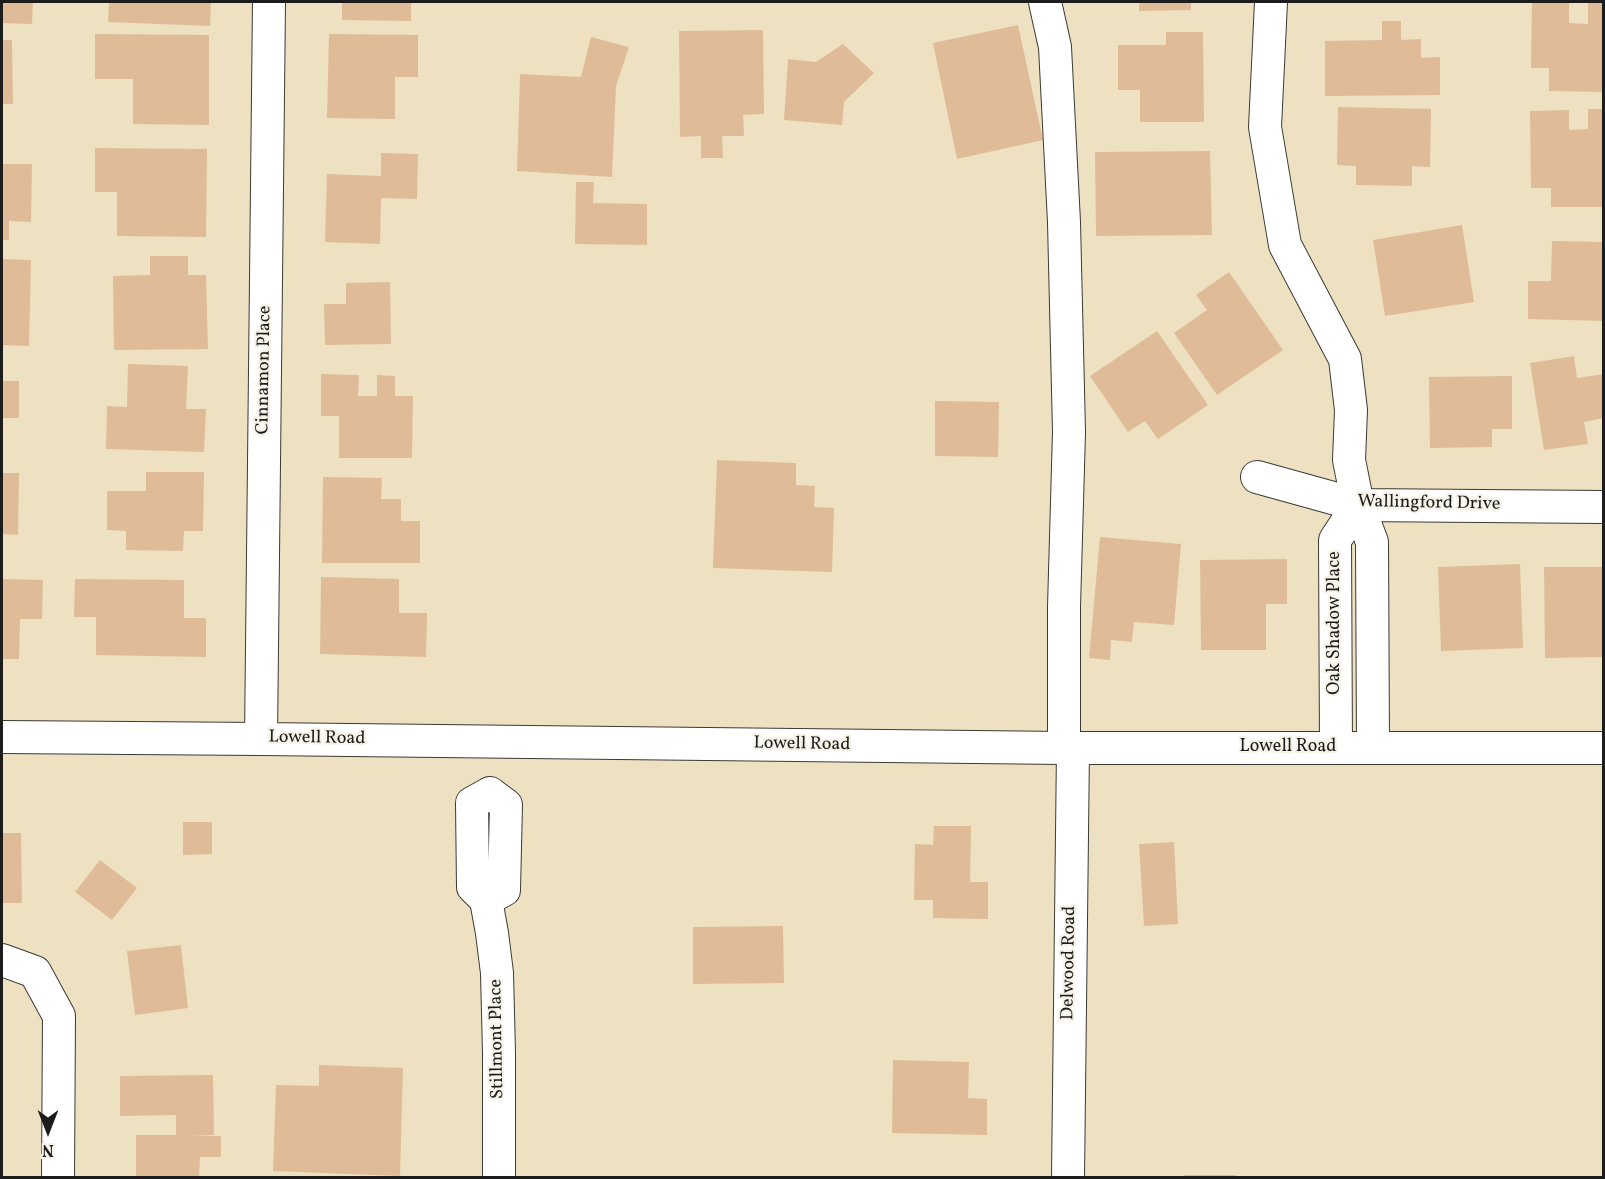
<!DOCTYPE html>
<style>
body{margin:0}
#map{position:relative;width:1605px;height:1179px;overflow:hidden;background:#ede1c2;font-family:Vollkorn,serif}
canvas{display:block}
.frame{position:absolute;inset:0;border:3px solid #1c1c1c;pointer-events:none}
.north{position:absolute;left:18px;top:1101px;width:60px;height:60px;-webkit-text-stroke:4px #f7f3e8;paint-order:stroke;rotate:180deg;font-size:16px;font-weight:700;line-height:24px;text-align:center;color:#1c1c1c}
.north::after{content:'';display:block;margin:auto;width:21px;height:27px;background:#1c1c1c;clip-path:polygon(50% 0,100% 100%,50% 72%,0 100%)}
</style>
<div id="map">
<canvas width="1605" height="1179"></canvas>
<div class="frame"></div>
<div class="north">N</div>
</div>
<script>
const ctx = document.querySelector('canvas').getContext('2d');
ctx.lineJoin = 'round';
function fill(path, color) { ctx.fillStyle = color; ctx.fill(path, 'evenodd'); }
const shape = rows => new Path2D(rows.map(r => 'M' + r).join(''));
function trace(path, color, width, dash) { ctx.strokeStyle = color; ctx.lineWidth = width; ctx.lineCap = dash ? 'butt' : 'round'; ctx.setLineDash(dash || []); ctx.stroke(path); }
function drawText(font, color, halo, rows, align = 'center') {
  ctx.font = font + ' Vollkorn,serif'; ctx.lineWidth = 4.5; ctx.setLineDash([]); ctx.textBaseline = 'middle'; ctx.strokeStyle = halo; ctx.fillStyle = color; for (const [text, x, y, turn = 0] of rows) {
    ctx.save(); ctx.translate(x, y); ctx.rotate((+turn || 0) * Math.PI / 180); ctx.textAlign = isNaN(turn) ? turn : align; if (halo) ctx.strokeText(text, 0, 0); ctx.fillText(text, 0, 0); ctx.restore();
  }
}
const building = shape([
 [2,2,33,2,32,24,2,23],
 [109,2,211,2,210,26,108,22],
 [342,2,411,2,411,21,342,20],
 [1139,2,1191,2,1191,10,1139,11],
 [1532,2,1569,2,1569,23,1588,24,1588,2,1604,2,1604,92,1549,91,1549,68,1531,68],
 [1382,21,1401,21,1401,40,1421,39,1421,58,1440,57,1440,95,1325,96,1325,41,1382,40],
 [1018,25,1043,140,957,159,933,43],
 [763,30,764,114,743,115,744,136,722,136,723,158,701,158,701,136,680,137,679,31],
 [1166,32,1203,32,1204,122,1140,122,1140,90,1118,90,1118,45,1166,45],
 [95,34,209,35,209,125,133,124,133,79,95,79],
 [329,34,418,35,418,77,395,77,395,119,327,118],
 [591,37,629,47,616,86,612,177,517,171,520,74,581,77],
 [2,40,12,40,13,104,2,104],
 [843,44,874,73,844,102,842,125,784,120,788,59,816,62],
 [1338,107,1431,109,1430,167,1412,166,1412,186,1356,185,1356,166,1337,165],
 [1588,109,1604,109,1604,207,1551,207,1551,188,1531,188,1530,111,1569,110,1569,130,1588,129],
 [95,148,207,149,206,237,117,236,117,192,95,192],
 [1210,151,1212,235,1096,236,1095,152],
 [381,153,418,154,417,199,381,198,380,244,325,242,327,174,381,176],
 [2,164,32,164,31,222,9,221,9,240,2,240],
 [576,182,594,182,593,203,647,204,647,245,575,244],
 [1462,225,1474,302,1385,316,1373,240],
 [1552,241,1604,242,1604,321,1528,319,1528,281,1551,281],
 [150,256,188,256,188,275,206,275,208,349,114,350,113,276,150,275],
 [2,259,31,260,29,346,2,345],
 [1229,272,1283,350,1217,395,1174,333,1207,310,1196,295],
 [390,282,391,344,325,345,324,304,346,304,346,283],
 [1157,331,1208,405,1158,439,1145,421,1128,432,1090,376],
 [1574,356,1577,378,1604,374,1604,418,1584,422,1588,444,1544,450,1530,363],
 [128,364,188,366,186,409,206,409,204,452,106,449,107,406,127,407],
 [321,374,359,375,358,396,377,396,377,375,395,376,395,396,413,396,412,458,339,458,339,416,321,416],
 [1512,376,1512,429,1492,429,1492,447,1430,448,1429,377],
 [2,381,19,381,19,418,2,418],
 [935,401,999,402,998,457,935,456],
 [717,460,796,463,796,485,815,486,814,507,834,508,832,572,713,568],
 [146,472,204,472,203,531,184,531,183,551,126,550,126,531,107,530,107,491,146,491],
 [2,473,19,473,18,535,2,534],
 [323,477,382,478,381,499,401,499,401,521,420,521,420,563,322,563],
 [1100,537,1181,544,1174,625,1134,622,1132,642,1111,640,1110,660,1089,658],
 [1287,559,1287,604,1266,604,1266,650,1201,650,1200,560],
 [1520,564,1523,648,1441,651,1438,567],
 [1544,567,1604,567,1604,657,1545,658],
 [321,577,399,579,399,613,427,613,426,657,320,654],
 [2,579,43,580,42,619,20,619,19,659,2,659],
 [75,579,184,580,184,618,206,618,206,657,96,655,96,617,74,617],
 [183,822,212,822,212,854,183,855],
 [934,826,971,826,970,882,988,882,988,919,933,918,933,900,914,900,915,844,933,845],
 [2,833,21,833,22,903,2,903],
 [1174,842,1178,924,1144,926,1139,844],
 [100,860,137,888,112,920,75,892],
 [783,926,784,983,693,984,693,927],
 [181,945,188,1008,135,1015,127,951],
 [893,1060,969,1062,968,1098,987,1099,987,1135,892,1133],
 [319,1065,403,1068,400,1176,273,1171,276,1085,319,1086],
 [213,1075,214,1135,191,1136,221,1136,221,1157,200,1157,199,1178,136,1178,136,1135,176,1135,176,1115,120,1116,120,1076],
 [1184,1175,1236,1175,1236,1178,1184,1178]
]);
const minor = shape([
 [1045,2,1055,47,1064,222,1069,432,1064,607,1064,748],
 [1271,2,1265,127,1285,245,1345,359,1351,410,1349,460,1358,505,1372,542,1373,747],
 [1257,477,1358,505,1604,507],
 [2,737,261,739,1064,748,1604,748],
 [261,739,269,2],
 [1336,748,1335,540,1358,505],
 [490,793,472,803,473,887,486,900,492,933,497,973,499,1053,499,1178],
 [486,900,504,890,506,805,490,793],
 [2,960,35,972,59,1016,58,1178],
 [1068,1178,1073,748]
]);
const streetNames = [
 ["Cinnamon Place",265,370,-89],
 ["Wallingford Drive",1429,504,1],
 ["Oak Shadow Place",1336,623,-90],
 ["Lowell Road",317,739,1],
 ["Lowell Road",802,745,1],
 ["Lowell Road",1288,748],
 ["Delwood Road",1070,963,-89],
 ["Stillmont Place",498,1039,-91]
];
fill(building, '#dfbc97');
trace(minor, '#3b3a35', 34);
trace(minor, '#fff', 32);
drawText('18px', '#1c1c1c', '#f7f3e8', streetNames);
</script>
